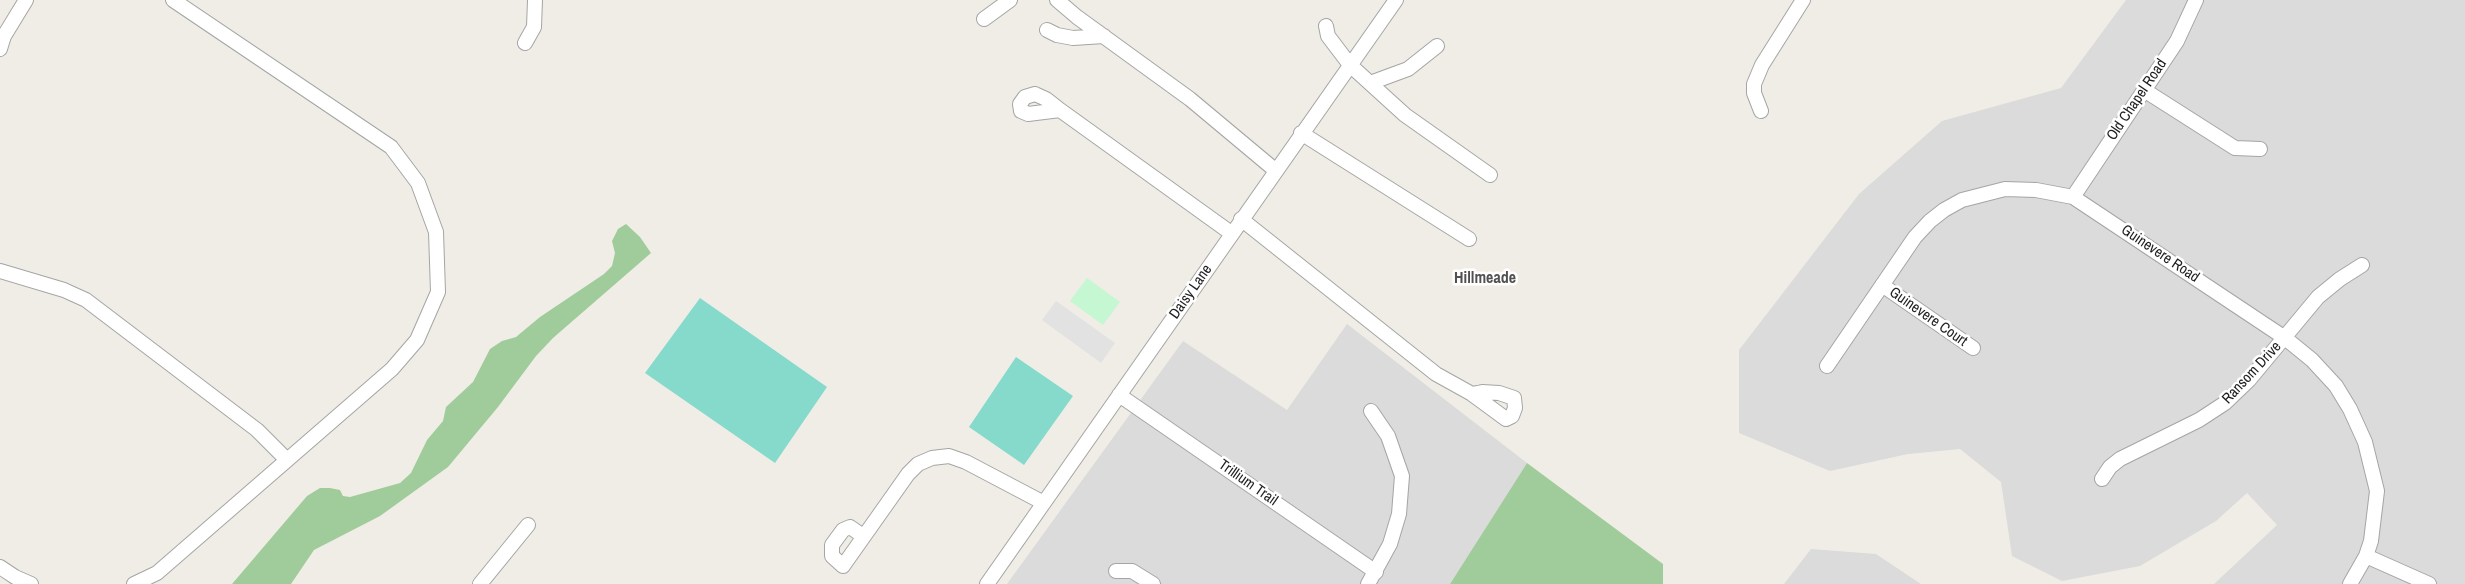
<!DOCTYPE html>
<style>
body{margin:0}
canvas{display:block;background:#efede5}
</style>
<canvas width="2465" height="584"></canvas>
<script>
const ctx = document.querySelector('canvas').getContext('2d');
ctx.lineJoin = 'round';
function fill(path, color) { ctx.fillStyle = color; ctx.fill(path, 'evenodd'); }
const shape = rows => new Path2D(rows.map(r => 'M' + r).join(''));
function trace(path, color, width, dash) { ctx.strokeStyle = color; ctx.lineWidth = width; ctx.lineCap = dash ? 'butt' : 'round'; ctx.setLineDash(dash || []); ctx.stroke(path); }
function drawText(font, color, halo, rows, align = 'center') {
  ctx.font = font + ' "Archivo Narrow",sans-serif'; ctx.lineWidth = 5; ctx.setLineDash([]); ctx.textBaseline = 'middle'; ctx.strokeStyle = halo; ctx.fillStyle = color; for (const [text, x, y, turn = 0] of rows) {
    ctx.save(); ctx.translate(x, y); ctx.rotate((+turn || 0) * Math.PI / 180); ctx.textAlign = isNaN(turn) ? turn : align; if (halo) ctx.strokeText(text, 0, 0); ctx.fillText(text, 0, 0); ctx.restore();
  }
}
const residential = shape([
 [2126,0,2465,0,2465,584,2214,584,2277,525,2247,493,2216,521,2140,566,2062,581,2012,556,2001,482,1960,449,1908,454,1830,471,1739,433,1739,350,1859,194,1942,121,2061,88],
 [1347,324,1527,463,1450,584,1007,584,1183,341,1287,410],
 [1811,549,1876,554,1921,584,1784,584]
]);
const forest = shape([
 [626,224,640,237,651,253,553,338,536,356,498,407,448,467,380,516,314,550,291,584,232,584,307,496,320,488,330,488,340,490,343,496,350,497,400,483,411,473,427,440,443,421,446,407,473,382,490,349,502,341,516,337,540,317,604,274,612,266,615,253,612,241,618,229],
 [1527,463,1663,564,1663,584,1450,584]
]);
const park = shape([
 [1087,278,1120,302,1103,325,1070,301]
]);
const pitch = shape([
 [700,298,827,387,775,463,645,373],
 [1016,357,1073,396,1024,465,969,427]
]);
const parking = shape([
 [1056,301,1115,343,1101,363,1042,320]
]);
const minor = shape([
 [1057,0,1077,17,1190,99,1275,170],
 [984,19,1010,0],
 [1326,26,1328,36,1350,65,1405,115,1490,175],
 [1047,30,1057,35,1073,38,1104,36],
 [525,43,534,27,535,0],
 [0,49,4,36,26,0],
 [1370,83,1408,69,1437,46],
 [2144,90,2235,148,2260,149],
 [1035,94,1046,99,1060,110,1028,114,1021,111,1020,104,1025,97,1035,94],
 [1060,110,1231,233],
 [1761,111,1754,93,1754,84,1762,65,1803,0],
 [1301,133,1469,239],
 [2073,197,2177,41,2196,0],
 [1241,219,1436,374,1472,394],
 [0,271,64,290,86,300,257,430,287,460],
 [1882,285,1973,348],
 [1827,366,1915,237,1930,221,1944,210,1962,200,2005,189,2036,190,2073,197,2285,338,2312,360,2336,386,2350,409,2365,442,2377,491,2371,541,2366,556,2350,584],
 [1482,392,1499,393,1514,398,1515,408,1512,416,1506,419,1472,394,1482,392],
 [1119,395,1376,572],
 [2102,479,2110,467,2120,459,2199,420,2225,403,2249,380,2318,297,2340,279,2362,265],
 [863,536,850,527,843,530,832,545,832,556,843,566,908,474,918,464,932,458,949,456,966,462,1042,502],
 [2366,556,2429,584],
 [0,567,15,577,31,584],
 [1116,571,1132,571,1153,584],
 [134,584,157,573,392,369,417,340,438,292,436,232,418,183,391,147,173,0],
 [480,584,528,525],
 [987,584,1396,0],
 [1368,584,1390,544,1399,514,1402,476,1388,436,1371,411]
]);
const streetNames = [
 ["Old Chapel Road",2137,100,-56],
 ["Guinevere Road",2160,254,34],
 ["Daisy Lane",1191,292,-55],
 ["Guinevere Court",1928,317,35],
 ["Ransom Drive",2252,373,-47],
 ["Trillium Trail",1248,483,35]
];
const neighbourhoodNames = [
 ["Hillmeade",1485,279]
];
fill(residential, '#dcdbdb');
fill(forest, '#a0cc9b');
fill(park, '#c4f7d2');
fill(pitch, '#86dacb');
fill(parking, '#e2e2e2');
trace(minor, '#a5a5a5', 16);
trace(minor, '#fff', 14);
drawText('15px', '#1e1e1e', '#fff', streetNames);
drawText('bold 16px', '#515151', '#fff', neighbourhoodNames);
</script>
